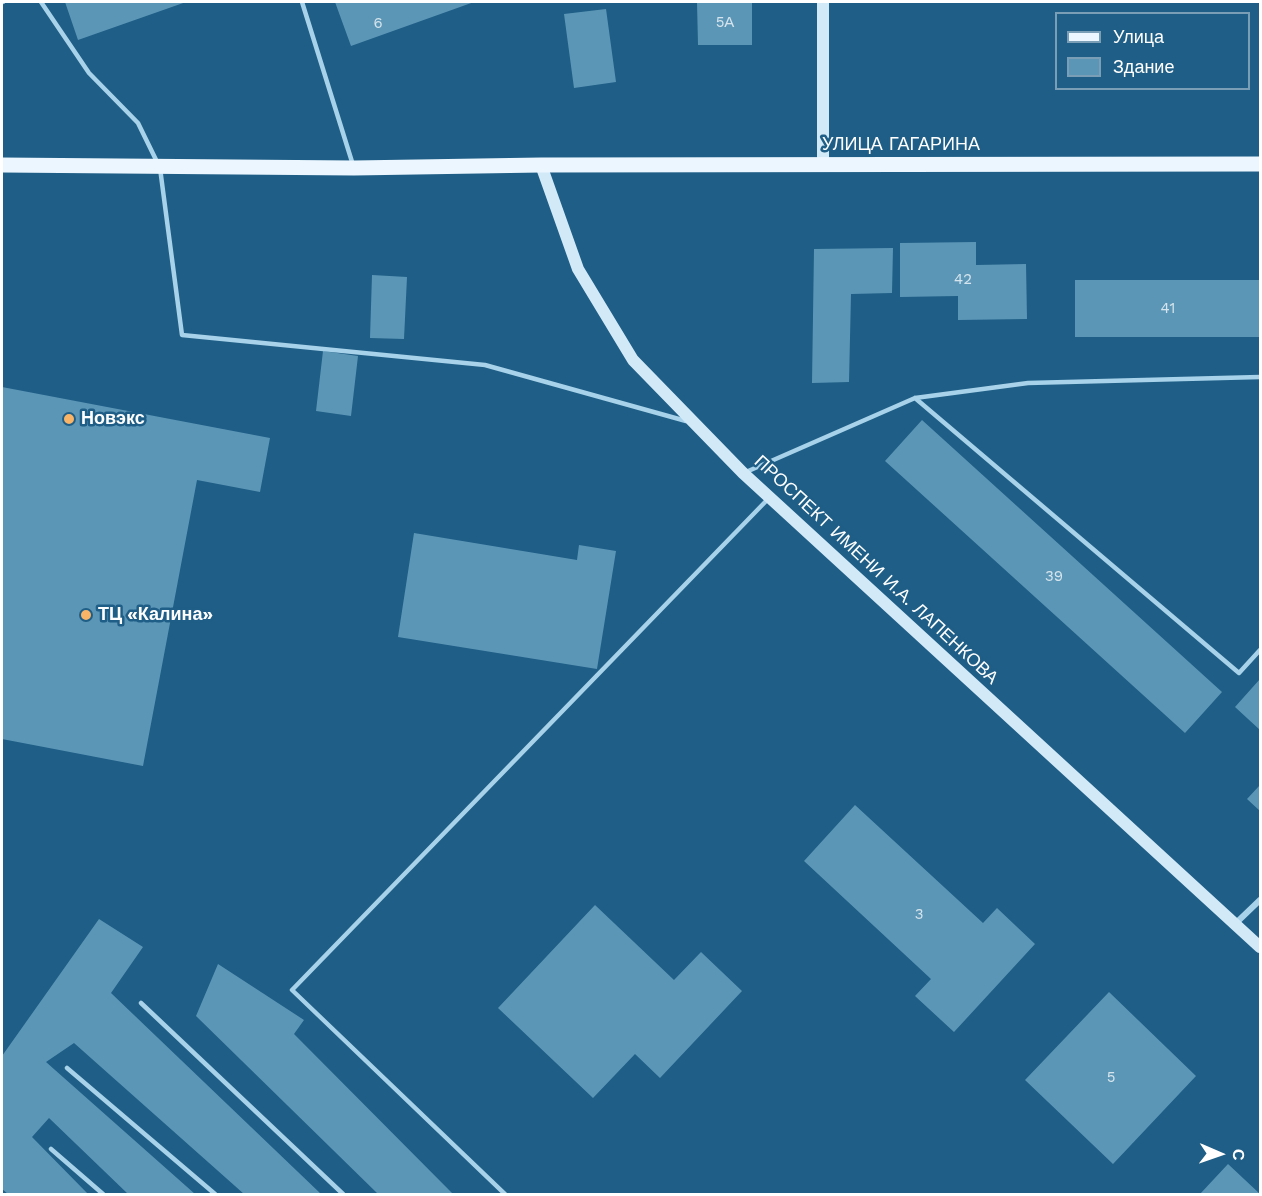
<!DOCTYPE html>
<meta charset="utf-8">
<style>
body{margin:0}
#map{position:relative;width:1262px;height:1196px;overflow:hidden;background:#1f5e86;font-family:"Work Sans",sans-serif}
canvas{display:block}
.frame{position:absolute;inset:0;border:3px solid #fff;pointer-events:none}
.legend{position:absolute;left:1055px;top:12px;width:195px;height:78px;box-sizing:border-box;background:#1f5e86;border:2px solid #799eb6;margin:0;padding:8px 10px;list-style:none;font-size:18px;color:#fff}
.legend li{display:flex;align-items:center;gap:12px;height:30px}
.legend b{width:30px;border:2px solid #799eb6}
.north{position:absolute;left:1190px;top:1124px;width:60px;height:60px;-webkit-text-stroke:4px #1f5e86;paint-order:stroke;rotate:92deg;font-size:16px;font-weight:700;line-height:24px;text-align:center;color:#fff}
.north::after{content:'';display:block;margin:auto;width:21px;height:27px;background:#fff;clip-path:polygon(50% 0,100% 100%,50% 72%,0 100%)}
</style>
<div id="map">
<canvas width="1262" height="1196"></canvas>
<div class="frame"></div>
<ul class="legend">
<li><b style="height:8px;background:#ebf6fe"></b>Улица</li>
<li><b style="height:16px;background:#5c96b7"></b>Здание</li>
</ul>
<div class="north">С</div>
</div>
<script>
const ctx = document.querySelector('canvas').getContext('2d');
ctx.lineJoin = 'round';
function fill(path, color) { ctx.fillStyle = color; ctx.fill(path, 'evenodd'); }
const shape = rows => new Path2D(rows.map(r => 'M' + r).join(''));
function trace(path, color, width, dash) { ctx.strokeStyle = color; ctx.lineWidth = width; ctx.lineCap = dash ? 'butt' : 'round'; ctx.setLineDash(dash || []); ctx.stroke(path); }
function drawText(font, color, halo, rows, align = 'center') {
  ctx.font = font + ' "Work Sans",sans-serif'; ctx.lineWidth = 5; ctx.setLineDash([]); ctx.textBaseline = 'middle'; ctx.strokeStyle = halo; ctx.fillStyle = color; for (const [text, x, y, turn = 0] of rows) {
    ctx.save(); ctx.translate(x, y); ctx.rotate((+turn || 0) * Math.PI / 180); ctx.textAlign = isNaN(turn) ? turn : align; if (halo) ctx.strokeText(text, 0, 0); ctx.fillText(text, 0, 0); ctx.restore();
  }
}
const building = shape([
 [65,2,186,2,78,40],
 [335,2,474,2,351,46],
 [697,2,752,2,752,45,698,45],
 [606,9,616,82,574,88,564,14],
 [976,242,976,265,1026,264,1027,319,958,320,958,296,900,297,900,243],
 [893,248,892,293,851,294,849,382,812,383,814,249],
 [372,275,407,277,404,339,370,338],
 [1075,280,1260,280,1260,337,1075,337],
 [323,351,358,356,351,416,316,411],
 [2,387,270,438,260,492,197,480,143,766,2,739],
 [922,420,1222,692,1185,733,885,461],
 [414,533,577,560,579,545,616,551,597,669,398,637],
 [1260,679,1260,730,1235,707],
 [1260,785,1260,811,1247,799],
 [855,805,983,923,997,908,1035,944,954,1032,915,996,931,979,804,861],
 [595,905,674,980,701,952,742,991,660,1078,635,1054,593,1098,498,1008],
 [99,919,143,947,111,993,321,1194,244,1194,74,1043,46,1062,195,1194,128,1194,49,1118,32,1137,88,1194,8,1194,2,1189,2,1056],
 [218,964,304,1020,294,1034,453,1194,378,1194,196,1016],
 [1109,992,1196,1076,1113,1164,1025,1080],
 [1228,1164,1260,1194,1200,1194]
]);
const service = shape([
 [2,2,3,2],
 [41,2,89,73,138,123,160,168,182,335,485,365,686,421],
 [302,2,353,165],
 [915,398,1239,673,1260,650],
 [746,472,915,398,1028,383,1260,377],
 [141,1003,343,1194],
 [67,1068,215,1194],
 [51,1149,103,1194],
 [505,1194,292,990,768,499]
]);
const minor = shape([
 [1235,924,1260,900]
]);
const secondary = shape([
 [823,2,823,164],
 [541,165,578,269,633,360,743,473,1260,947]
]);
const primary = shape([
 [2,165,354,168,541,165,1260,164]
]);
const markers = [
 [69,419,6,"#f9b467"],
 [86,615,6,"#f9b467"]
];
const numberNames = [
 ["5А",725,23],
 ["6",378,24],
 ["42",963,280],
 ["41",1168,309],
 ["39",1054,577],
 ["3",919,915],
 ["5",1111,1078]
];
const streetNames = [
 ["УЛИЦА ГАГАРИНА",901,145],
 ["ПРОСПЕКТ ИМЕНИ И.А. ЛАПЕНКОВА",876,570,43]
];
const poiNames = [
 ["Новэкс",81,419],
 ["ТЦ «Калина»",98,615]
];
fill(building, '#5c96b7');
trace(service, '#a7d2ea', 4.5);
trace(minor, '#a7d2ea', 6);
trace(secondary, '#d2e9f8', 12);
trace(primary, '#ebf6fe', 15);
for (const [x, y, r, color] of markers) { const dot = new Path2D(); dot.arc(x, y, r, 0, 2 * Math.PI); ctx.fillStyle = color; ctx.fill(dot); trace(dot, '#1f5e86', 2); }
drawText('15px', '#d6e5ed', null, numberNames);
drawText('18px', '#fff', '#1f5e86', streetNames);
drawText('bold 18px', '#fff', '#1f5e86', poiNames, 'left');
</script>
